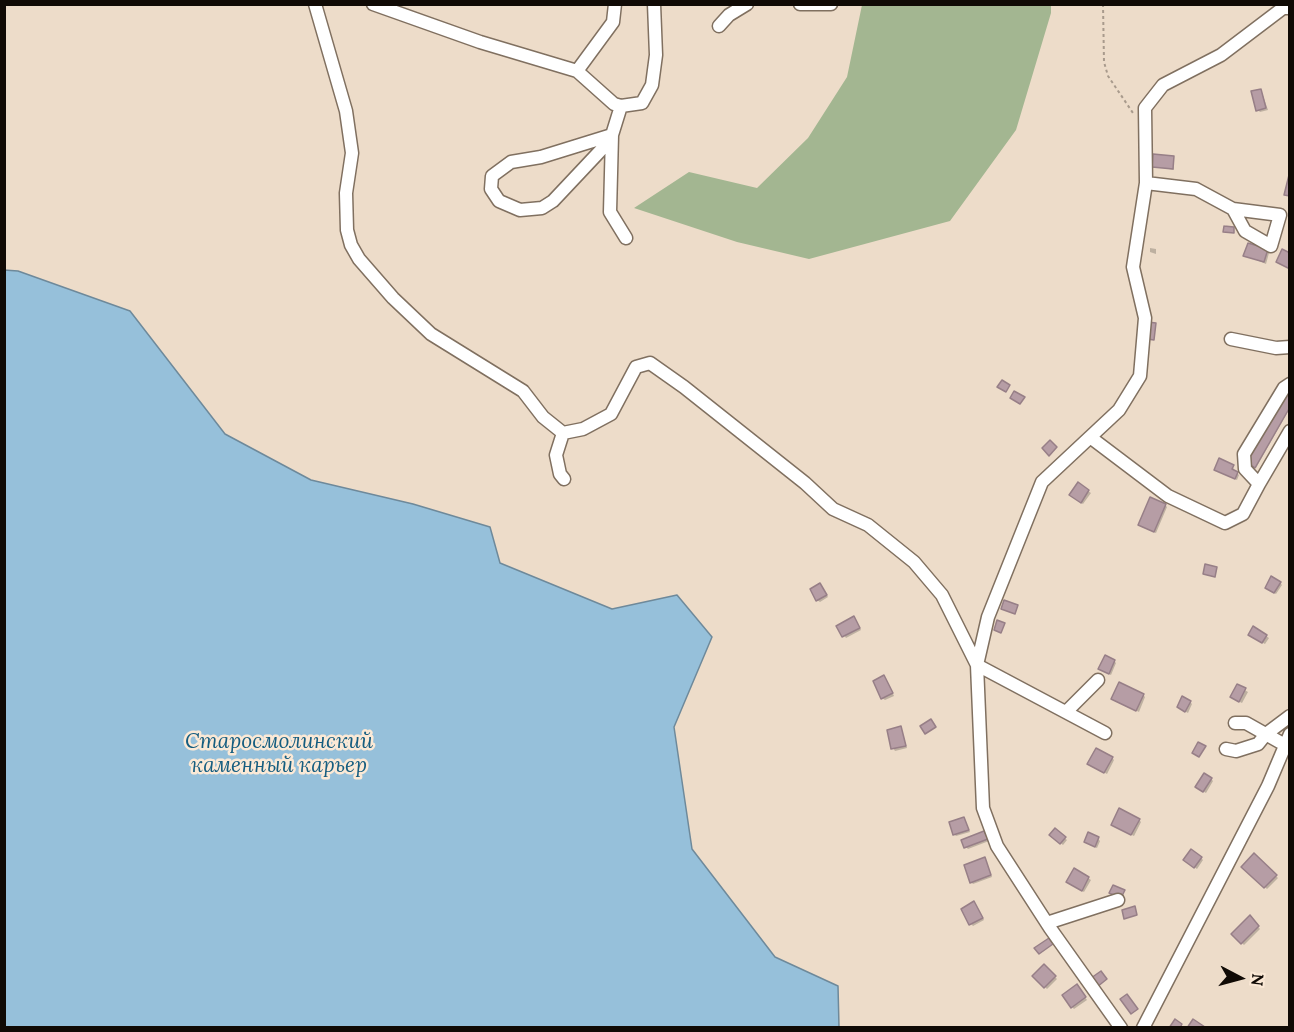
<!DOCTYPE html>
<meta charset="utf-8">
<style>
body{margin:0}
#map{position:relative;width:1294px;height:1032px;overflow:hidden;background:#eddcc9;font-family:Lora,serif}
canvas{display:block}
.frame{position:absolute;inset:0;border:6px solid #100a05;pointer-events:none}
.north{position:absolute;left:1210px;top:948px;width:60px;height:60px;-webkit-text-stroke:4px #fbe9d6;paint-order:stroke;rotate:96deg;font-size:16px;font-weight:700;line-height:24px;text-align:center;color:#100a05}
.north::after{content:'';display:block;margin:auto;width:21px;height:27px;background:#100a05;clip-path:polygon(50% 0,100% 100%,50% 72%,0 100%)}
</style>
<div id="map">
<canvas width="1294" height="1032"></canvas>
<div class="frame"></div>
<div class="north">N</div>
</div>
<script>
const ctx = document.querySelector('canvas').getContext('2d');
ctx.lineJoin = 'round';
function fill(path, color) { ctx.fillStyle = color; ctx.fill(path, 'evenodd'); }
const shape = rows => new Path2D(rows.map(r => 'M' + r).join(''));
function trace(path, color, width, dash) { ctx.strokeStyle = color; ctx.lineWidth = width; ctx.lineCap = dash ? 'butt' : 'round'; ctx.setLineDash(dash || []); ctx.stroke(path); }
function drawText(font, color, halo, rows, align = 'center') {
  ctx.font = font + ' Lora,serif'; ctx.lineWidth = 5; ctx.setLineDash([]); ctx.textBaseline = 'middle'; ctx.strokeStyle = halo; ctx.fillStyle = color; for (const [text, x, y, turn = 0] of rows) {
    ctx.save(); ctx.translate(x, y); ctx.rotate((+turn || 0) * Math.PI / 180); ctx.textAlign = isNaN(turn) ? turn : align; if (halo) ctx.strokeText(text, 0, 0); ctx.fillText(text, 0, 0); ctx.restore();
  }
}
const green = shape([
 [862,5,1051,5,1051,13,1016,130,950,221,809,259,737,242,634,208,689,172,757,188,808,138,847,77]
]);
const water = shape([
 [4,270,18,271,130,311,225,434,311,480,413,504,490,527,500,563,612,609,677,595,712,637,674,727,692,849,775,957,838,986,839,1027,5,1027,4,270]
]);
const shadow = shape([
 [1261,90,1268,110,1260,112,1258,110],
 [1173,158,1174,170,1153,166],
 [1150,248,1156,249,1156,254,1150,252],
 [1267,251,1269,253,1266,264,1245,255],
 [1290,408,1256,468,1246,461],
 [1233,466,1234,471,1239,475,1237,480,1218,471],
 [1088,491,1091,493,1083,504,1073,497],
 [1165,505,1167,507,1156,533,1142,527],
 [1280,583,1282,585,1276,594,1269,590],
 [820,585,828,597,820,602,817,600],
 [854,618,861,630,846,638,838,626],
 [1266,636,1269,638,1265,644,1252,637],
 [1114,661,1116,663,1111,675,1100,669],
 [886,679,894,696,885,700,882,698],
 [1238,686,1248,692,1242,703,1234,699],
 [1143,695,1145,697,1139,712,1113,699],
 [1190,702,1192,704,1188,713,1181,709],
 [901,728,907,748,895,751,893,748],
 [1112,758,1114,760,1107,774,1091,765],
 [1211,779,1213,781,1206,793,1199,789],
 [964,818,970,832,956,836,954,834],
 [1139,820,1141,822,1134,836,1115,827],
 [1055,830,1067,840,1063,845,1051,835],
 [984,833,989,841,968,849,966,847],
 [1098,839,1100,841,1097,848,1085,842],
 [1254,855,1278,878,1267,889,1243,867],
 [1201,858,1203,860,1197,869,1187,862],
 [986,861,992,877,973,884,971,882],
 [1088,878,1091,880,1084,892,1070,884],
 [976,905,984,920,973,926,971,924],
 [1250,918,1260,929,1244,945,1233,934],
 [1044,966,1057,979,1047,989,1034,976],
 [1078,988,1087,1000,1074,1009,1072,1007]
]);
const building = shape([
 [1261,89,1266,108,1256,111,1251,91,1261,89],
 [1153,154,1174,156,1173,169,1152,167,1153,154],
 [1289,175,1290,176,1290,196,1284,195,1289,175],
 [1224,226,1234,227,1234,233,1223,232,1224,226],
 [1248,243,1268,249,1264,262,1243,256,1248,243],
 [1282,249,1290,253,1290,269,1276,262,1282,249],
 [1148,322,1156,323,1154,340,1147,339,1148,322],
 [1002,380,1010,385,1006,392,997,387,1002,380],
 [1290,388,1290,407,1255,468,1244,461,1290,388],
 [1014,391,1025,397,1020,404,1010,398,1014,391],
 [1050,440,1057,447,1049,456,1042,448,1050,440],
 [1219,458,1234,465,1232,469,1238,472,1235,479,1214,470,1219,458],
 [1078,482,1089,490,1081,503,1069,495,1078,482],
 [1150,497,1166,504,1154,532,1138,525,1150,497],
 [1205,564,1217,567,1215,577,1203,574,1205,564],
 [1271,576,1281,582,1274,593,1265,588,1271,576],
 [820,583,827,595,816,601,810,589,820,583],
 [1004,600,1018,605,1015,614,1001,609,1004,600],
 [854,616,860,628,842,637,836,626,854,616],
 [997,620,1005,623,1001,633,994,630,997,620],
 [1253,626,1267,635,1262,643,1248,635,1253,626],
 [1105,655,1115,660,1109,674,1098,669,1105,655],
 [884,675,893,693,881,699,873,681,884,675],
 [1119,682,1144,694,1136,711,1111,699,1119,682],
 [1237,684,1246,688,1239,702,1230,697,1237,684],
 [1182,696,1191,701,1185,712,1177,707,1182,696],
 [931,719,936,727,925,734,920,726,931,719],
 [901,726,906,746,891,749,887,730,901,726],
 [1198,742,1206,746,1199,757,1192,753,1198,742],
 [1096,748,1113,757,1104,773,1087,764,1096,748],
 [1204,773,1212,778,1203,792,1195,787,1204,773],
 [1119,808,1140,819,1131,835,1111,825,1119,808],
 [964,817,969,830,953,835,949,822,964,817],
 [1055,828,1066,837,1060,844,1049,835,1055,828],
 [984,831,988,839,964,848,961,840,984,831],
 [1088,832,1099,837,1095,847,1084,842,1088,832],
 [1191,849,1202,857,1194,868,1183,860,1191,849],
 [1254,853,1277,875,1264,888,1241,867,1254,853],
 [985,857,991,875,970,883,964,865,985,857],
 [1074,868,1089,877,1082,891,1066,882,1074,868],
 [1113,885,1125,890,1121,898,1109,893,1113,885],
 [974,901,983,918,969,925,961,909,974,901],
 [1135,906,1137,915,1124,919,1122,910,1135,906],
 [1250,915,1259,926,1241,944,1231,934,1250,915],
 [1049,938,1053,944,1039,954,1034,948,1049,938],
 [1044,964,1056,976,1044,988,1032,976,1044,964],
 [1101,971,1107,979,1097,987,1091,978,1101,971],
 [1077,984,1086,997,1071,1008,1062,995,1077,984],
 [1127,994,1138,1009,1131,1014,1120,999,1127,994],
 [1175,1019,1182,1024,1180,1028,1169,1028,1175,1019],
 [1193,1019,1205,1027,1205,1028,1187,1028,1193,1019]
]);
const path = shape([
 [1103,4,1104,62,1108,76,1133,113]
]);
const minor = shape([
 [315,4,346,111,352,153,346,193,347,230,351,245,359,259,393,298,431,334,523,391,543,417,563,433,583,429,611,414,636,367,650,363,684,387,805,483,833,509,868,525,914,562,942,595,977,665,1105,733],
 [373,4,480,42,577,71,614,104,621,106,642,103,652,85,656,55,654,4],
 [800,4,831,4],
 [719,26,729,15,747,4],
 [577,71,613,22,615,4],
 [621,106,612,135,610,212,626,238],
 [612,135,601,150,553,201,542,208,520,210,499,201,491,189,492,176,511,162,541,157,612,135],
 [1146,183,1196,189,1233,209,1280,215,1271,246,1245,231,1233,209],
 [1231,339,1276,348,1290,347],
 [563,433,556,455,560,474,564,479],
 [1090,437,1168,496,1225,523,1243,514,1259,484,1245,469,1244,454,1284,388,1290,384],
 [1259,484,1290,431],
 [1066,712,1098,680],
 [1235,723,1246,723,1285,745],
 [1226,749,1236,751,1258,744,1266,734,1290,716],
 [1047,923,1118,900],
 [1121,1028,1050,928,997,846,983,808,977,665,988,617,1042,482,1119,410,1140,376,1145,318,1133,267,1146,183,1145,108,1163,85,1221,55,1283,8,1290,8],
 [1143,1028,1268,786,1290,734]
]);
const waterNames = [
 ["Старосмолинский",279,742],
 ["каменный карьер",279,766]
];
fill(green, '#a3b691');
fill(water, '#96c0da');
trace(water, '#6e899a', 1.5);
fill(shadow, '#0003');
fill(building, '#b69da5');
trace(building, '#977f87', 1.5);
trace(minor, '#807060', 15);
trace(path, '#a89a8c', 2, [3, 3]);
trace(minor, '#fff', 12);
drawText('italic 21px', '#155d80', '#fbe9d6', waterNames);
</script>
